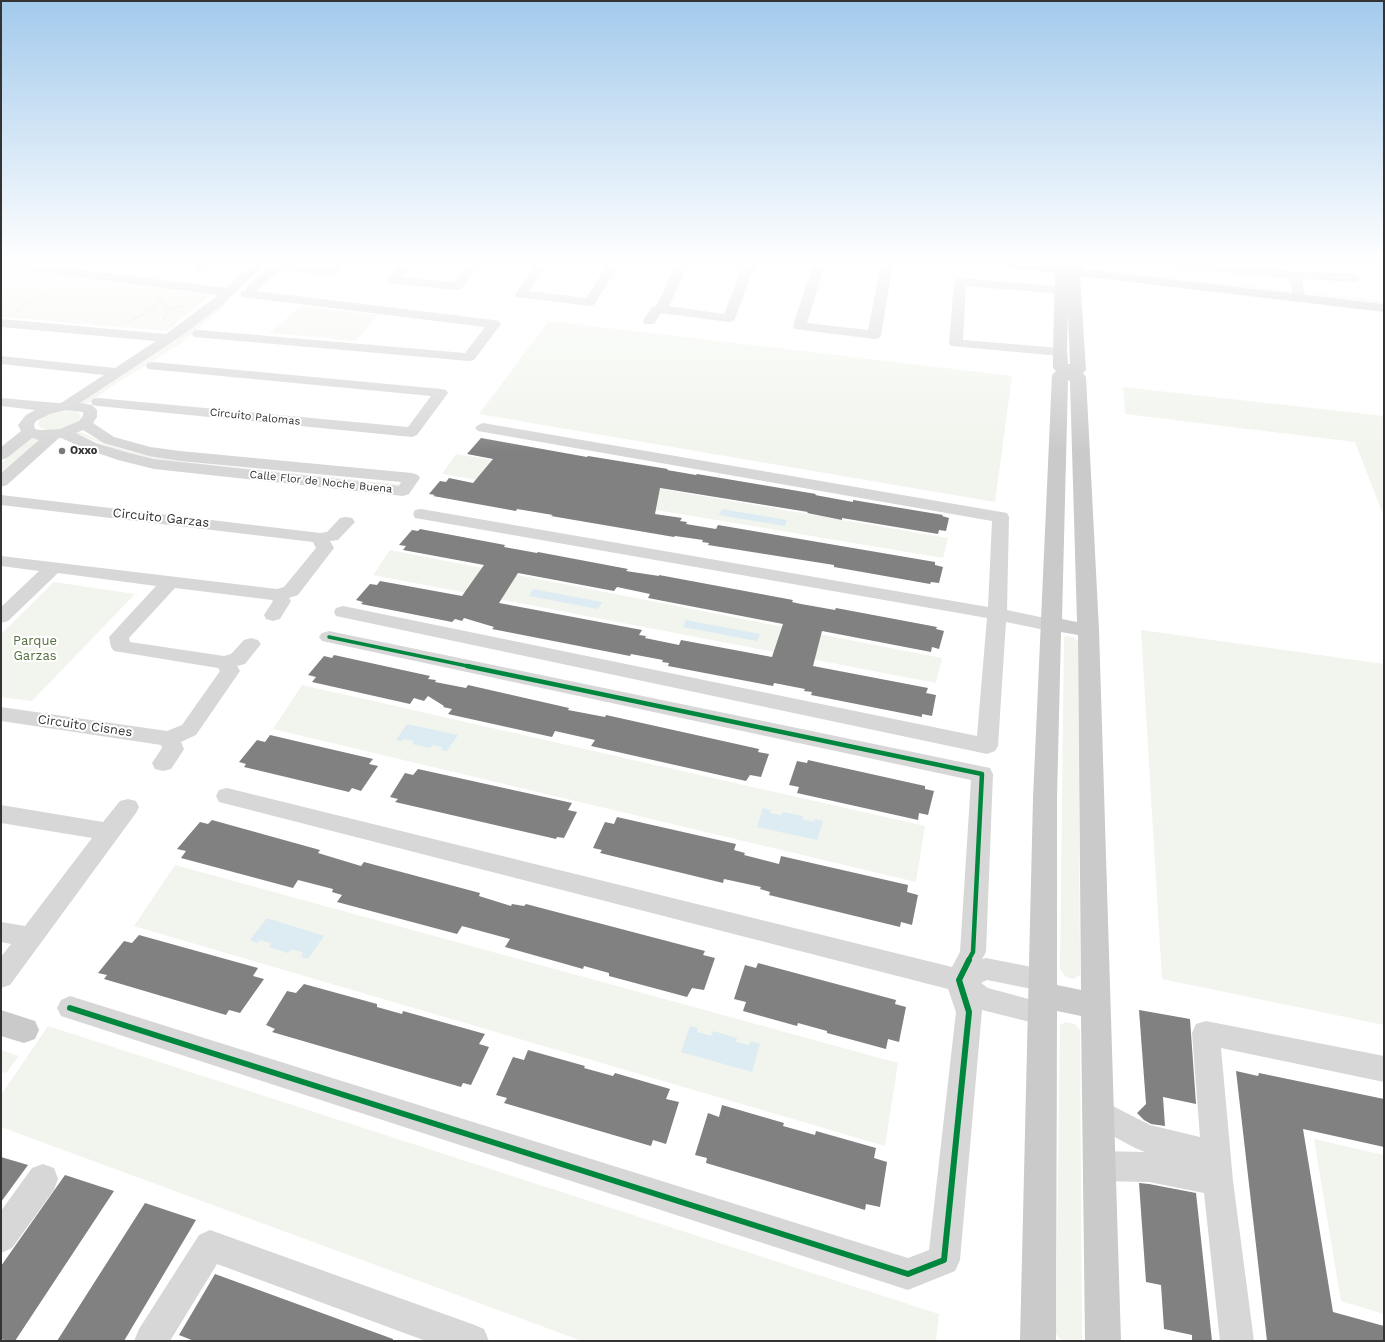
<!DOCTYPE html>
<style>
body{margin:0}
#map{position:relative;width:1385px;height:1342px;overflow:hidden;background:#fff;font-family:"Work Sans",sans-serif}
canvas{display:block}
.frame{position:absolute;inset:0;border:2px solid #333;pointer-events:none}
</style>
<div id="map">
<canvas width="1385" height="1342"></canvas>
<div class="frame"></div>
</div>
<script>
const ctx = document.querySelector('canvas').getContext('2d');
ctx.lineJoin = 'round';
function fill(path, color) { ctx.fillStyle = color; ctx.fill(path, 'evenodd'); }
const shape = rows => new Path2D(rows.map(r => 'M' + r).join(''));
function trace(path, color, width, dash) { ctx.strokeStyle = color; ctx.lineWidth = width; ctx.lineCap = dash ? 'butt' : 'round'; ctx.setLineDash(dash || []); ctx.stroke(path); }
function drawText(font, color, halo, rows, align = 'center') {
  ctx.font = font + ' "Work Sans",sans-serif'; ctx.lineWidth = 4; ctx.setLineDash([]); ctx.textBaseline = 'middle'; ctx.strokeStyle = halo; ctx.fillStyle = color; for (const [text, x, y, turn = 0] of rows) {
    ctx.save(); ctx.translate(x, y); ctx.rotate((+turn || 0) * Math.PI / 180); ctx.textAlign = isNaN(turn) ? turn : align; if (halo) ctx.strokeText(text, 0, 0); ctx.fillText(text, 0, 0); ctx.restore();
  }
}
const green = shape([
 [9,269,211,295,167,331,1,317,1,271],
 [1095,269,1286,290,1290,291,1290,293,1095,271],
 [1315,293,1384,301,1384,304,1317,296,1313,294],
 [228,298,231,298,226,305,180,344,109,388,91,402,83,404,79,403,173,342],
 [301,306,377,315,378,315,356,341,270,333],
 [549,321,1012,376,995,502,479,414],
 [1123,387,1384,416,1384,517,1355,442,1125,414],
 [66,410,75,411,80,414,81,418,76,423,68,427,58,429,48,430,41,428,38,424,40,420,47,415],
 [80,432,113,446,137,453,178,461,405,485,403,487,175,462,135,455,110,447,76,433],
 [31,438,41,439,1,472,1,463],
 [456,454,948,538,943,558,442,474],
 [390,550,942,658,936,683,373,575],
 [54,582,135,594,32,701,1,697,1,634],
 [1141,630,1384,664,1384,1025,1162,979],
 [1066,636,1073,637,1078,641,1080,975,1074,979,1066,977,1060,969,1064,637],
 [302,685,925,826,916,882,273,729],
 [175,865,898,1063,885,1146,134,926],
 [1066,1022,1075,1024,1080,1030,1082,1341,1062,1341,1056,1334,1060,1025],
 [48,1026,939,1314,936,1341,582,1341,1,1127,1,1095],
 [1,1050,19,1056,6,1073,1,1072],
 [1314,1139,1384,1155,1384,1314,1341,1301]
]);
const water = shape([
 [722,509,787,520,785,526,719,515],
 [533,589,602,602,598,609,529,596],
 [686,620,760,634,757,641,683,627],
 [407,724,458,735,447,751,441,750,442,747,432,745,430,748,412,744,414,741,404,739,402,741,396,740],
 [763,808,771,810,770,813,781,815,783,812,803,816,802,819,814,822,815,819,823,821,817,840,757,827],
 [267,918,324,936,308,959,301,957,303,953,292,949,288,953,269,947,271,943,260,940,257,943,250,940],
 [690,1026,698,1028,697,1032,711,1036,713,1031,737,1038,736,1042,749,1045,751,1041,760,1044,752,1072,681,1052]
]);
const building = shape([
 [481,438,587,457,588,456,668,469,667,470,696,475,697,474,816,494,815,495,853,502,853,500,943,515,942,516,949,518,946,531,939,530,938,534,842,518,842,520,807,513,808,512,660,488,655,514,682,518,680,521,687,522,686,524,716,529,718,525,935,562,935,565,943,567,939,583,931,582,930,584,834,567,834,565,708,545,709,543,702,542,703,540,675,536,674,537,551,516,553,515,517,509,516,511,433,496,435,495,429,494,440,481,446,482,449,478,473,483,493,459,467,454],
 [420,529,505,545,504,547,537,553,538,552,628,569,626,571,659,576,659,575,793,600,792,602,801,604,835,610,836,608,937,627,936,629,944,631,939,649,932,647,931,652,822,631,813,666,928,688,926,693,936,695,932,716,922,714,922,717,811,695,812,692,804,691,805,689,774,683,773,686,668,666,669,663,662,662,663,660,631,654,630,656,492,629,494,627,464,618,462,621,455,619,452,622,361,604,363,602,356,600,370,584,377,585,380,581,462,596,484,565,403,550,406,546,399,545,412,530,418,531],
 [518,573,614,591,617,587,650,594,648,598,783,624,772,657,681,640,679,645,645,638,646,636,639,635,642,630,499,603],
 [334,655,430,676,428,679,436,680,435,682,466,688,468,685,569,708,568,710,605,717,606,715,759,749,758,752,769,754,761,777,750,775,746,781,591,746,595,740,555,731,552,737,448,714,452,709,443,707,444,706,428,696,424,701,414,698,410,704,312,682,316,677,308,675,324,656,332,658],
 [270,735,373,759,369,764,378,766,361,791,352,788,349,792,244,767,246,764,239,762,257,740,265,742],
 [808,760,925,786,925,789,934,791,928,815,919,813,918,820,797,793,799,787,789,785,797,761,807,763],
 [418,769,572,803,568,810,577,812,564,838,557,837,556,839,395,802,398,799,390,797,405,773,413,775],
 [617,817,736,844,734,850,745,853,744,855,779,864,781,856,908,885,907,892,918,895,912,925,901,922,900,927,769,895,770,892,760,889,761,887,724,879,723,883,600,853,602,850,593,848,605,822,614,824],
 [212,820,320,850,318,853,361,866,364,862,480,893,479,896,511,906,512,904,524,906,526,904,705,951,703,955,715,958,704,990,692,988,687,997,609,976,609,973,584,966,583,969,505,947,510,939,462,926,457,934,337,902,342,895,332,892,333,889,298,880,293,888,181,858,186,851,177,849,200,822,208,824],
 [139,935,258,968,253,976,264,979,240,1013,229,1010,226,1015,104,979,107,975,98,973,124,941,132,943],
 [758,963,896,1000,895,1004,906,1007,899,1042,888,1039,886,1049,827,1033,827,1031,798,1023,797,1026,743,1011,746,1002,734,999,745,965,756,968],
 [304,984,377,1004,377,1007,402,1014,403,1011,485,1034,479,1044,489,1047,471,1085,463,1083,461,1087,272,1032,275,1029,266,1025,287,991,296,993],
 [1139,1010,1190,1019,1196,1104,1163,1097,1165,1126,1151,1124,1144,1120,1137,1113,1146,1104],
 [528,1050,585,1066,584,1068,613,1076,615,1073,670,1089,666,1099,679,1102,666,1144,653,1140,651,1146,504,1103,507,1098,496,1095,513,1057,524,1060],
 [1236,1071,1258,1076,1259,1073,1384,1099,1384,1147,1303,1129,1333,1312,1384,1326,1384,1341,1267,1341],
 [722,1105,784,1123,783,1126,815,1135,816,1131,876,1148,874,1158,887,1162,880,1207,866,1204,865,1210,706,1163,707,1158,695,1155,708,1113,719,1117],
 [1,1157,28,1165,1,1202],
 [65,1175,114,1191,15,1341,7,1341,1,1339,1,1266],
 [1139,1183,1149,1184,1196,1193,1212,1341,1192,1341,1192,1335,1164,1329,1161,1285,1146,1282],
 [145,1203,196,1220,124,1341,57,1341],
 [215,1274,393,1339,393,1341,194,1341,179,1335]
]);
const path = shape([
 [157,297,162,300,168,311,164,320,167,322],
 [167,309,189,305],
 [16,311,34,299,45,295,61,284],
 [129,321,141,316,162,300]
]);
const minor = shape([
 [1,264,37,264,226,288,253,264,266,264,218,308,183,335,80,403,92,405,97,410,97,417,93,423,114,437,150,447,180,451,412,473,418,475,420,478,409,494,403,496,154,469,118,460,86,449,61,438,59,438,7,485,1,487,1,473,39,440,32,438,7,458,1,460,1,447,21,431,18,425,26,415,35,410,1,406,1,398,57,403,61,403,104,375,1,364,1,356,115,368,156,341,1,327,1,319,166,334,218,295,13,269,1,271,1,264],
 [66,410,83,412,83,416,79,421,60,429,40,430,35,429,34,425,36,421,50,414,66,410],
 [83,430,104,443,149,456,180,461,401,482,399,486,154,459,129,453,96,443,76,433,83,430],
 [199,264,213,264,205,272,201,273,197,272,195,269,199,264],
 [272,264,297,264,326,267,333,264,346,264,339,272,326,275,280,270,256,291,494,320,499,321,501,324,474,360,469,361,194,337,192,334,194,331,199,330,465,353,485,327,242,297,240,294,242,291,246,290,247,286,272,264],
 [401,264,414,264,402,277,454,282,469,264,482,264,461,289,457,290,389,283,387,280,401,264],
 [537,264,549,264,529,291,586,298,608,264,620,264,594,305,590,306,517,297,515,294,537,264],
 [677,264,689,264,669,306,724,314,744,264,756,264,734,321,729,322,661,313,654,324,644,324,643,321,652,307,656,306,677,264],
 [813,264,825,264,807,323,868,330,881,264,893,264,881,335,879,338,874,339,795,329,793,326,813,264],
 [1169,264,1218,264,1295,271,1354,274,1358,275,1360,278,1358,281,1354,282,1302,279,1305,298,1303,301,1299,302,1295,301,1293,298,1289,278,1175,268,1169,264],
 [960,278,1066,287,1068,290,1066,293,1062,294,966,286,963,340,1060,348,1065,349,1067,352,1065,355,1060,356,951,346,949,343,954,282,956,279,960,278],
 [153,362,441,389,446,390,448,393,417,435,412,437,98,406,93,405,91,402,93,399,98,398,408,427,431,396,148,369,146,366,148,363,153,362],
 [483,423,1007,513,1009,517,1007,610,1040,617,1053,618,1060,620,1063,624,1060,628,1053,630,1040,629,1006,622,998,746,995,751,987,754,336,616,334,612,336,608,343,606,977,736,987,618,421,519,415,518,413,514,415,510,421,509,988,607,992,521,478,431,475,428,478,425,483,423],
 [1,495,320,533,327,532,340,518,346,517,352,518,355,522,338,540,330,541,334,548,298,595,289,598,291,601,280,619,273,621,266,619,264,615,273,601,272,600,175,588,129,638,130,642,224,656,231,654,244,640,251,638,258,640,261,644,245,664,237,666,240,671,196,735,181,742,184,749,181,754,171,769,163,771,155,769,152,763,162,748,161,745,1,721,1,707,167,731,182,725,220,671,218,668,114,651,111,647,109,637,156,586,58,573,8,621,1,623,1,607,39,571,1,566,1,556,277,589,284,587,316,548,313,542,1,505,1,495],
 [329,631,990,768,993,774,986,952,982,959,986,958,1042,969,1051,972,1055,980,1051,988,1042,991,987,980,981,983,988,988,1051,1005,1055,1013,1051,1021,1042,1025,982,1010,960,1260,955,1271,908,1290,61,1016,57,1008,61,1000,70,996,908,1258,929,1250,956,1012,948,989,227,804,219,802,216,796,219,790,227,788,952,967,960,952,971,780,322,641,319,637,322,633,329,631],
 [128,799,136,801,139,807,136,813,10,985,1,988,1,957,11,944,1,942,1,922,25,926,92,838,1,823,1,805,103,822,120,801,128,799],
 [1206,1021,1384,1056,1384,1082,1221,1048,1233,1181,1254,1341,1220,1341,1204,1193,1149,1182,1099,1181,1088,1176,1084,1166,1088,1156,1099,1151,1145,1152,1135,1148,1087,1122,1083,1112,1087,1102,1097,1098,1150,1125,1200,1137,1192,1033,1196,1024,1206,1021],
 [43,1164,54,1168,58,1179,54,1190,12,1248,1,1253,1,1211,32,1168,43,1164],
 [210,1230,472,1324,484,1329,489,1341,426,1341,217,1264,170,1341,134,1341,139,1329,199,1235,210,1230]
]);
const major = shape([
 [1002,264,1055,266,1055,264,1069,264,1070,267,1072,264,1085,264,1082,269,1384,304,1384,312,1080,276,1086,370,1083,373,1086,377,1099,630,1121,1341,1085,1341,1081,1016,1057,1011,1056,1341,1020,1341,1033,798,1052,375,1056,371,1053,368,1053,352,1055,273,1008,268,1003,267,1002,264],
 [1068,311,1070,364,1068,364,1067,352,1068,311],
 [1068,380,1070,381,1077,622,1062,619,1068,380],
 [1061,632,1078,635,1081,990,1057,985,1057,798,1061,632],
 [1,1010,35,1021,39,1030,35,1039,24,1043,1,1036,1,1010]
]);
const cyclewayFar2 = shape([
 [329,637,472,667]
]);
const cyclewayFar1 = shape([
 [467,666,982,774,973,952,968,961]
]);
const cycleway = shape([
 [70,1008,908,1274,944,1260,969,1012,959,980,969,960]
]);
const markers = [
 [62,451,4,"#7a7a7a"]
];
const farStreetnames = [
 ["Circuito Palomas",255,417,6],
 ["Calle Flor de Noche Buena",321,482,6]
];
const farPoinames = [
 ["Oxxo",70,451]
];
const streetNames = [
 ["Circuito Garzas",161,518,6],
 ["Circuito Cisnes",85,726,8]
];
const parkNames = [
 ["Parque",35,641],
 ["Garzas",35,656]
];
fill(green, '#f1f5ed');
fill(water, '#ddebf3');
fill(building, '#818181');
trace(path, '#d6d6d6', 1.5, [1.5, 1.5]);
fill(minor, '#d7d7d7');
fill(major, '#cacaca');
trace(cyclewayFar2, '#00873e', 3.5);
trace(cyclewayFar1, '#00873e', 4.5);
trace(cycleway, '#00873e', 6);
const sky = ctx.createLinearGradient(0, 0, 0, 452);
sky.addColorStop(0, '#a3caec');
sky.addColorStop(0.58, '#fff');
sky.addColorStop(1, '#ffffff00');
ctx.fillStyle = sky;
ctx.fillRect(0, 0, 1385, 452);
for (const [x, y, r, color] of markers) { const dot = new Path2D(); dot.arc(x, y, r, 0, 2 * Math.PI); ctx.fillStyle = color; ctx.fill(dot); trace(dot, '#fff', 1.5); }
drawText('11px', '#333', '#fff', farStreetnames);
drawText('bold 11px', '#333', '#fff', farPoinames, 'left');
drawText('13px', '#333', '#fff', streetNames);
drawText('13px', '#56703f', '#fff', parkNames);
</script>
